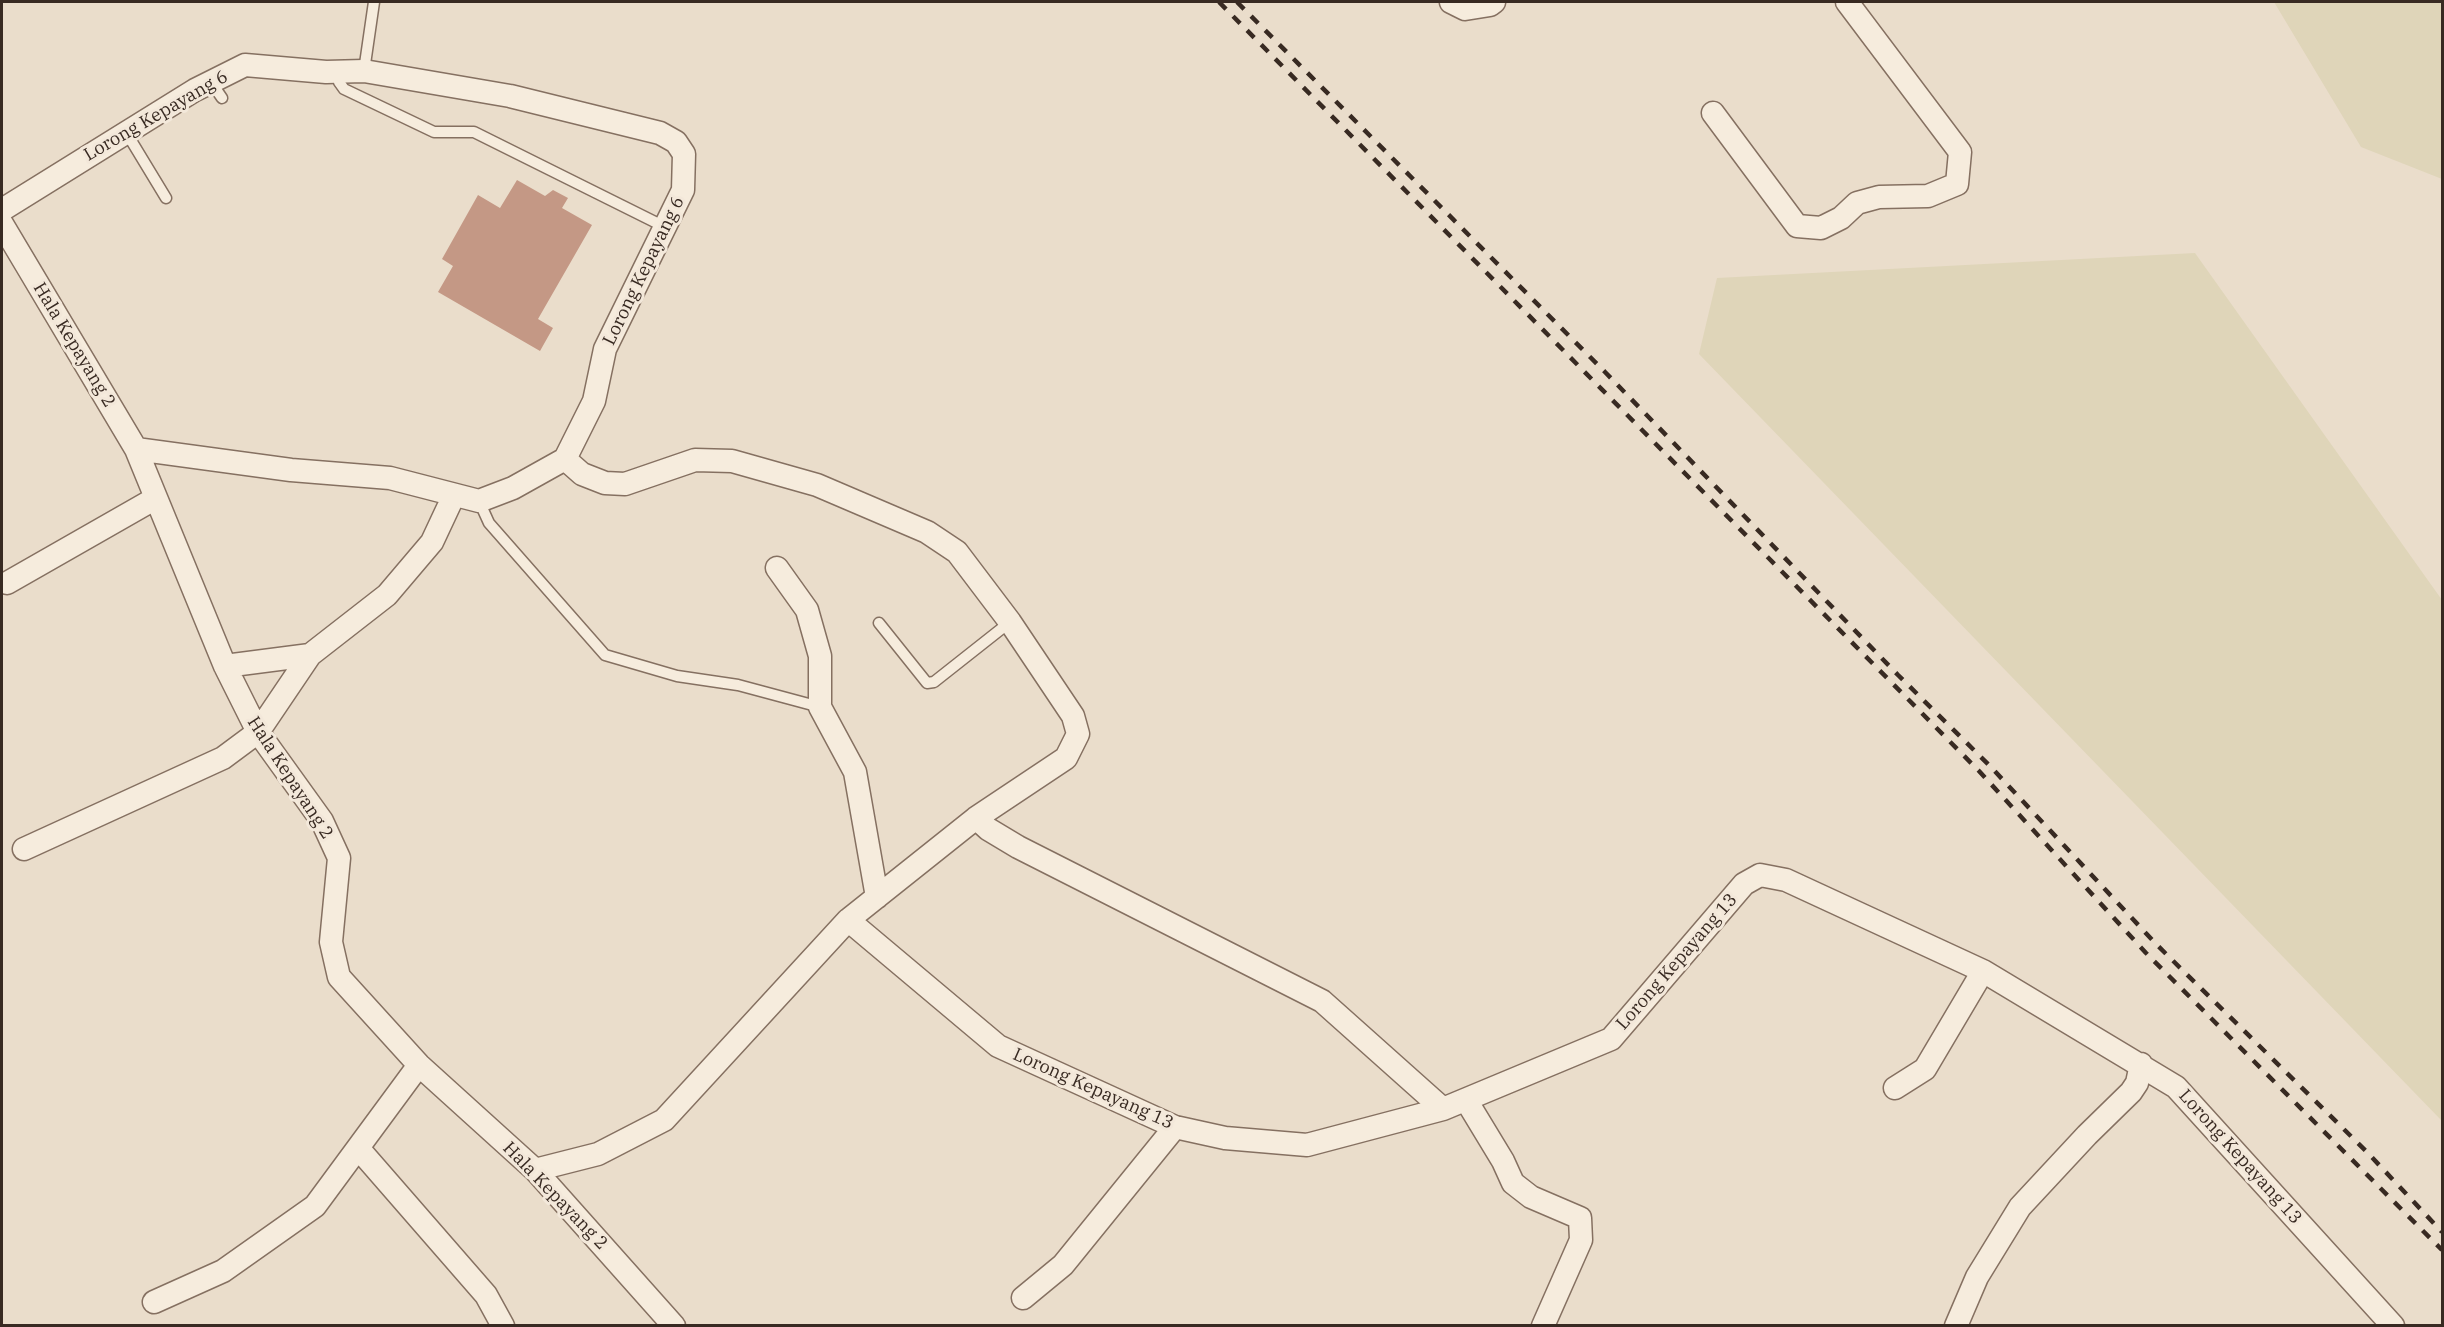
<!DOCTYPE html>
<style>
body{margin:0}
#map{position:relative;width:2444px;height:1327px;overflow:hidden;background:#eaddcb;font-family:"IBM Plex Serif",serif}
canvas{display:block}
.frame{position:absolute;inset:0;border:3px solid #382a22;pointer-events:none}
</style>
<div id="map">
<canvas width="2444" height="1327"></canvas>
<div class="frame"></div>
</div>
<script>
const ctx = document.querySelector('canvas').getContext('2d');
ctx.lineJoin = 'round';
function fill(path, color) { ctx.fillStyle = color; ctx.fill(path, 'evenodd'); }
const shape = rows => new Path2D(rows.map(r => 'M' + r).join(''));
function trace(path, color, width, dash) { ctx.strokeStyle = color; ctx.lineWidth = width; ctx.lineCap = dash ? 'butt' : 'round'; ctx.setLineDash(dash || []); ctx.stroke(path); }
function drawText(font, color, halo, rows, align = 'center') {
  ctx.font = font + ' "IBM Plex Serif",serif'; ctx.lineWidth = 6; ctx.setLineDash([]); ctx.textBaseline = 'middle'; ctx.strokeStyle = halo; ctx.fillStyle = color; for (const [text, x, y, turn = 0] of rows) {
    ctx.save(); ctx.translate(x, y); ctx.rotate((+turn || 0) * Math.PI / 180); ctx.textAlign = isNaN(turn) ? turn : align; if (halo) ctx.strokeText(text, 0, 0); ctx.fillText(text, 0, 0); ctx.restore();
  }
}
const farmland = shape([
 [2274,2,2442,2,2442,179,2361,147],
 [2195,253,2442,600,2442,1121,1699,354,1717,278]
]);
const building = shape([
 [517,180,545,196,553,190,568,198,562,208,592,225,538,319,553,328,540,351,438,292,453,266,442,259,478,195,500,208]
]);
const service = shape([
 [364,71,374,2],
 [337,72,339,82,344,89,434,132,474,132,665,227],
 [211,82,222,98],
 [126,132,166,198],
 [479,501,489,523,605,655,677,676,738,685,820,707],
 [879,623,927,683,934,682,1010,622]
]);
const minor = shape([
 [1451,2,1465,9,1490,5,1494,2],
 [1713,113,1797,226,1821,228,1841,218,1857,203,1879,197,1928,196,1957,184,1960,152,1847,2],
 [2,210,195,90,245,65,326,72,364,71,510,96,660,133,676,142,684,154,683,190,605,349,594,401,565,459,513,488,479,501,390,478,291,470,136,449],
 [2,224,136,449,225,666,258,732,322,821,339,858,331,942,339,977,419,1065,535,1170,674,1326],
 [777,568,807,610,820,656,820,707,855,772,877,897],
 [7,583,156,498],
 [225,666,310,655,387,595,432,542,454,495],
 [976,818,988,829,1018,847,1322,1001,1443,1109],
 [24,849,223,758,258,732,310,655],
 [848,920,998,1046,1175,1127,1225,1138,1307,1145,1443,1109,1611,1039,1744,884,1760,875,1786,880,1983,971,2176,1087,2393,1326],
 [1895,1088,1925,1069,1983,971],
 [1466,1100,1503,1161,1513,1183,1531,1197,1580,1218,1581,1240,1543,1326],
 [358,1148,486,1295,503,1326],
 [535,1170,598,1154,664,1120,848,920,976,818,1066,758,1078,734,1073,716,1010,622,957,552,927,532,817,485,732,461,695,460,625,484,605,483,582,474,565,459],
 [1023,1298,1063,1265,1175,1127],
 [154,1302,223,1271,315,1206,419,1065],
 [1956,1326,1977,1277,2020,1207,2087,1135,2131,1092,2137,1083,2141,1064]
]);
const rail = shape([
 [1219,2,1979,771,2146,953,2442,1250],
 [1237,2,1605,372,1898,675,1989,765,2157,945,2366,1151,2442,1232]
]);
const streetNames = [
 ["Lorong Kepayang 6",156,116,-30],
 ["Lorong Kepayang 6",644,271,-64],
 ["Hala Kepayang 2",74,345,59],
 ["Hala Kepayang 2",290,778,57],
 ["Lorong Kepayang 13",1677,962,-49],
 ["Lorong Kepayang 13",1093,1089,24],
 ["Lorong Kepayang 13",2240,1157,48],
 ["Hala Kepayang 2",555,1196,46]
];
fill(farmland, '#dfd5b9');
fill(building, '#c49885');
trace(service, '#857061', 13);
trace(minor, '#857061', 25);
trace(service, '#f6ecdd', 10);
trace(minor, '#f6ecdd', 22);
trace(rail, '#382a22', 4.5, [10, 10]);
drawText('18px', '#382a22', '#f3e8da', streetNames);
</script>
